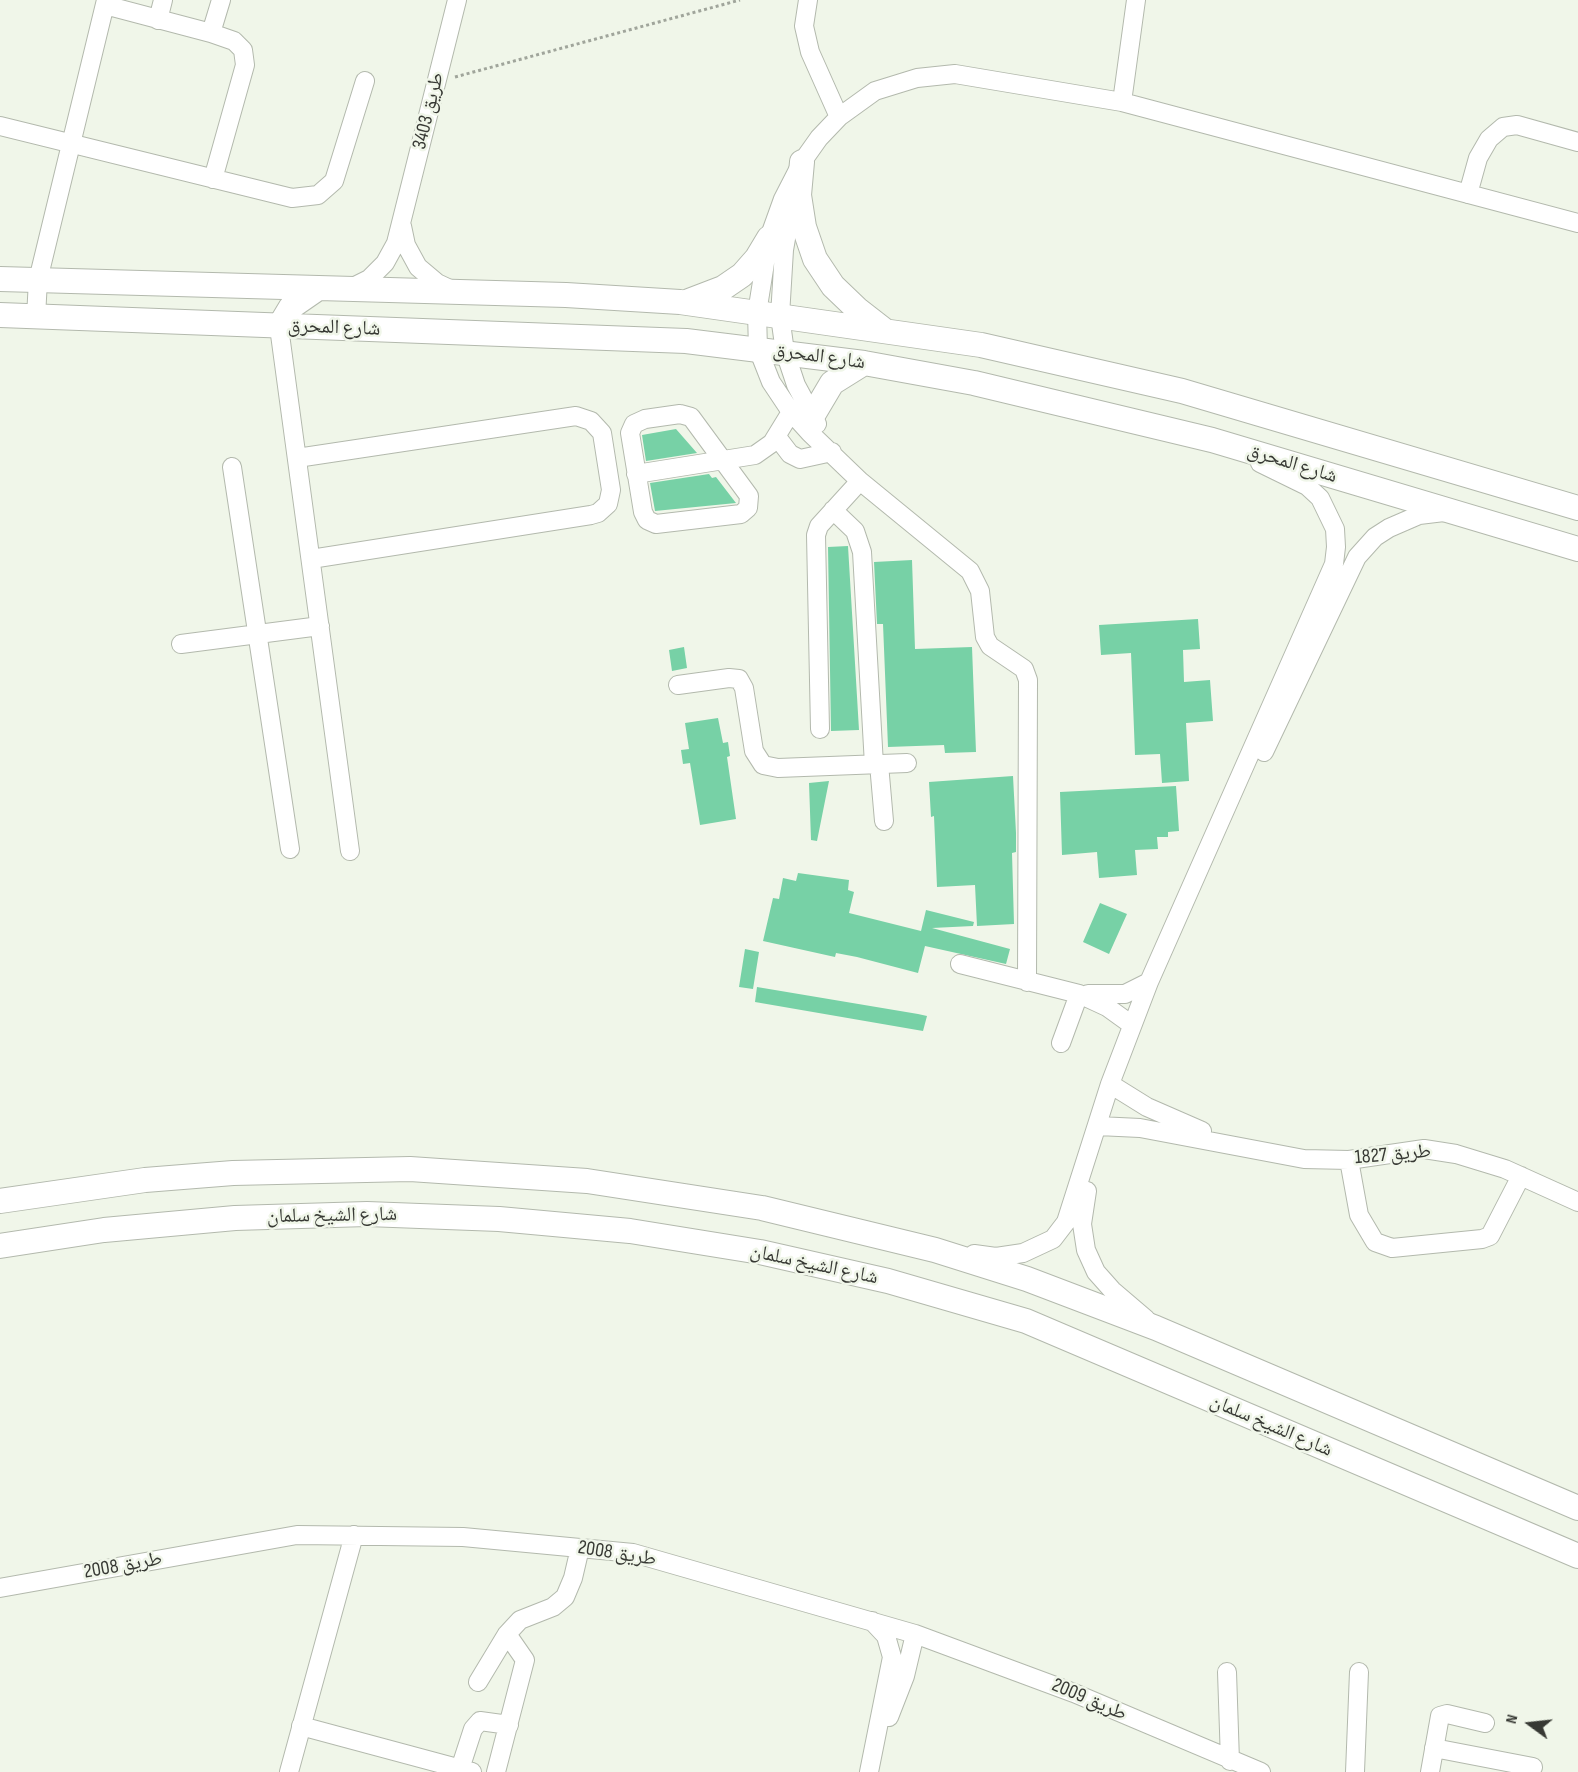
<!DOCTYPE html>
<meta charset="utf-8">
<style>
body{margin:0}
#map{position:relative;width:1578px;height:1772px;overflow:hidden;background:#f0f6e9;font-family:"Sofia Sans Condensed",sans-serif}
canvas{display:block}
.north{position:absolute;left:1500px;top:1694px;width:60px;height:60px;-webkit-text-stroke:4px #f0f6e9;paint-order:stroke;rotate:285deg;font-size:16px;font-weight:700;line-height:24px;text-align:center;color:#373934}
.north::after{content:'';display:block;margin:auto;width:21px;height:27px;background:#373934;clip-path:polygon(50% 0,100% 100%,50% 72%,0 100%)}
</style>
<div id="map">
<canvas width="1578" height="1772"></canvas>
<div class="north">N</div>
</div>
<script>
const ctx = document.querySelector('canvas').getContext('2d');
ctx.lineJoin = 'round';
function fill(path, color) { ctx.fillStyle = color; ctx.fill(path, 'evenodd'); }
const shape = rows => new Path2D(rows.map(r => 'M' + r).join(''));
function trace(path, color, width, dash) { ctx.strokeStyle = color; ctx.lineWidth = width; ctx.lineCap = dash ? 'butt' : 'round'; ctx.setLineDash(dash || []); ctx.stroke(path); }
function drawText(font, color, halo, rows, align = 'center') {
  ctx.font = font + ' "Sofia Sans Condensed","Noto Naskh Arabic",sans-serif'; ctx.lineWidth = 5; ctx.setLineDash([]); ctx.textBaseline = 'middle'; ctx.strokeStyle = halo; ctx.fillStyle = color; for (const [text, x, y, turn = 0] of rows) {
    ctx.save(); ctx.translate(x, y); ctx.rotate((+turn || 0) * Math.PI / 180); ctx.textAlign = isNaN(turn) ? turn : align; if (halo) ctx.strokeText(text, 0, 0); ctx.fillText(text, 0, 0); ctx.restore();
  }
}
const building = shape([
 [676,429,697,453,646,461,642,435],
 [709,474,712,478,716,477,736,503,655,511,650,483],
 [848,546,859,730,831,731,828,547],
 [912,560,915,649,972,647,976,752,945,753,944,745,888,747,883,624,877,624,874,562],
 [1198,619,1200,649,1183,650,1184,682,1210,680,1213,721,1186,723,1189,781,1162,783,1160,754,1135,755,1131,653,1101,655,1099,625],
 [684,647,687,668,672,671,669,650],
 [718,718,723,743,728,742,730,756,727,757,736,819,700,825,690,763,683,764,681,750,689,749,685,723],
 [1013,776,1016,833,1016,852,1012,853,1014,924,977,926,975,885,937,887,934,816,931,817,929,782],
 [829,781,817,841,811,840,809,783],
 [1176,786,1179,831,1168,832,1168,837,1157,837,1158,849,1135,850,1137,875,1099,878,1097,852,1062,855,1060,792],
 [798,873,849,880,848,890,854,892,849,913,921,931,926,910,974,922,973,926,932,928,1010,949,1006,964,925,946,918,973,857,957,836,953,835,957,763,941,773,898,779,899,783,878,796,881],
 [1100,903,1127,914,1109,954,1083,942],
 [745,949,759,952,753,989,739,987],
 [757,987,918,1014,927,1016,923,1031,755,1002]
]);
const path = shape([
 [455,77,740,0]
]);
const minor = shape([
 [808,0,804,26,810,52,839,117],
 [105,5,211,33,234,41,243,50,245,65,213,179],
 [158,20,163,0],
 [211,33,221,0],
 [1122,102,1136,0],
 [0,126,292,198,318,195,334,181,365,81],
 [1468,194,1478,158,1489,139,1503,127,1517,125,1578,142],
 [793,199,784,250,780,316,785,352,796,385,817,424],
 [402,226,406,245,418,267,437,283,452,290],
 [349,289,369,279,385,263,396,243,457,0],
 [36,317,38,280,106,0],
 [279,327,350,851],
 [680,414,691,417,749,496,748,508,741,514,656,524,647,520,643,512,630,433,634,424,645,419,680,414],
 [777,437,790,454,800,459,832,452],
 [297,458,576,416,591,421,602,433,611,490,608,504,598,513,591,515,311,559],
 [232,467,290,849],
 [636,474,755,455,772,443,791,412],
 [833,510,855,531,862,552,874,765],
 [181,644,320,626],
 [678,685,729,678,739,679,744,688,754,751,763,765,778,768,907,763],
 [820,729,816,535,819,526,860,481],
 [1264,752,1357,557,1375,537,1389,528,1419,515,1444,512],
 [879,764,884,821],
 [960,964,1079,994,1107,1007,1132,1025],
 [1027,982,1028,680,1024,669,990,646,985,637,980,591,970,571,860,481,810,433,791,412,771,382,758,349,757,313,769,238,783,199,802,162,819,138,839,117,875,91,917,78,955,74,1122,102,1578,223],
 [1088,994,1125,994,1149,982],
 [1061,1043,1079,994],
 [1110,1084,1147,1107,1202,1131],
 [1098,1126,1140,1128,1304,1159,1349,1160,1424,1149,1456,1154,1505,1169,1578,1202],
 [1349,1160,1359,1215,1375,1242,1392,1248,1482,1239,1490,1236,1521,1176],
 [1087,1191,1082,1224,1086,1250,1096,1272,1112,1290,1146,1319],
 [974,1254,996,1257,1023,1253,1053,1239,1066,1222,1110,1084,1149,982,1334,564,1336,547,1335,529,1320,498,1307,486,1260,463],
 [0,1588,297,1535,463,1537,633,1553,915,1634,1074,1693,1261,1772],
 [1227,1672,1230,1761],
 [478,1682,507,1634,520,1620,553,1607,565,1597,573,1578,580,1548],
 [889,1717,905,1676,915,1634],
 [301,1726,472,1772],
 [1434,1748,1533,1767],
 [460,1769,473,1729,480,1721,509,1725],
 [289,1772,354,1535],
 [496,1772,525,1660,507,1634],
 [869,1772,892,1657,886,1636,872,1621],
 [1355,1772,1359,1672],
 [1430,1772,1440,1716,1447,1714,1485,1723]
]);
const major = shape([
 [802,162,799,195,804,227,815,259,833,286,857,309,884,330],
 [0,279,566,295,680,302,981,345,1182,391,1578,508],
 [689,301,723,288,742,275,757,258,769,238],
 [0,315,686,341,864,363,974,383,1212,440,1578,549],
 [279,327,291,307,317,289],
 [813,415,832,383,864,363],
 [0,1201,145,1180,233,1173,410,1169,587,1181,762,1208,935,1250,1027,1279,1156,1328,1578,1508],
 [0,1246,104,1230,235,1218,367,1214,499,1219,630,1231,760,1252,888,1281,1026,1321,1578,1556]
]);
const streetNames = [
 ["طريق 3403",429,111,-76],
 ["شارع المحرق",334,328,2],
 ["شارع المحرق",819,357,8],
 ["شارع المحرق",1292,464,17],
 ["طريق 1827",1393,1155,-5],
 ["شارع الشيخ سلمان",332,1216,-1],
 ["شارع الشيخ سلمان",814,1265,12],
 ["شارع الشيخ سلمان",1271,1426,23],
 ["طريق 2008",617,1554,9],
 ["طريق 2008",123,1566,-10],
 ["طريق 2009",1089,1700,23]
];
fill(building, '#77d1a6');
trace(minor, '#b3b9ad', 20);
trace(major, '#b3b9ad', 26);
trace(path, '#a0a59b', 3, [3, 3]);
trace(minor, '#fff', 18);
trace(major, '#fff', 24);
drawText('20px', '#373934', '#f0f6e9', streetNames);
</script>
